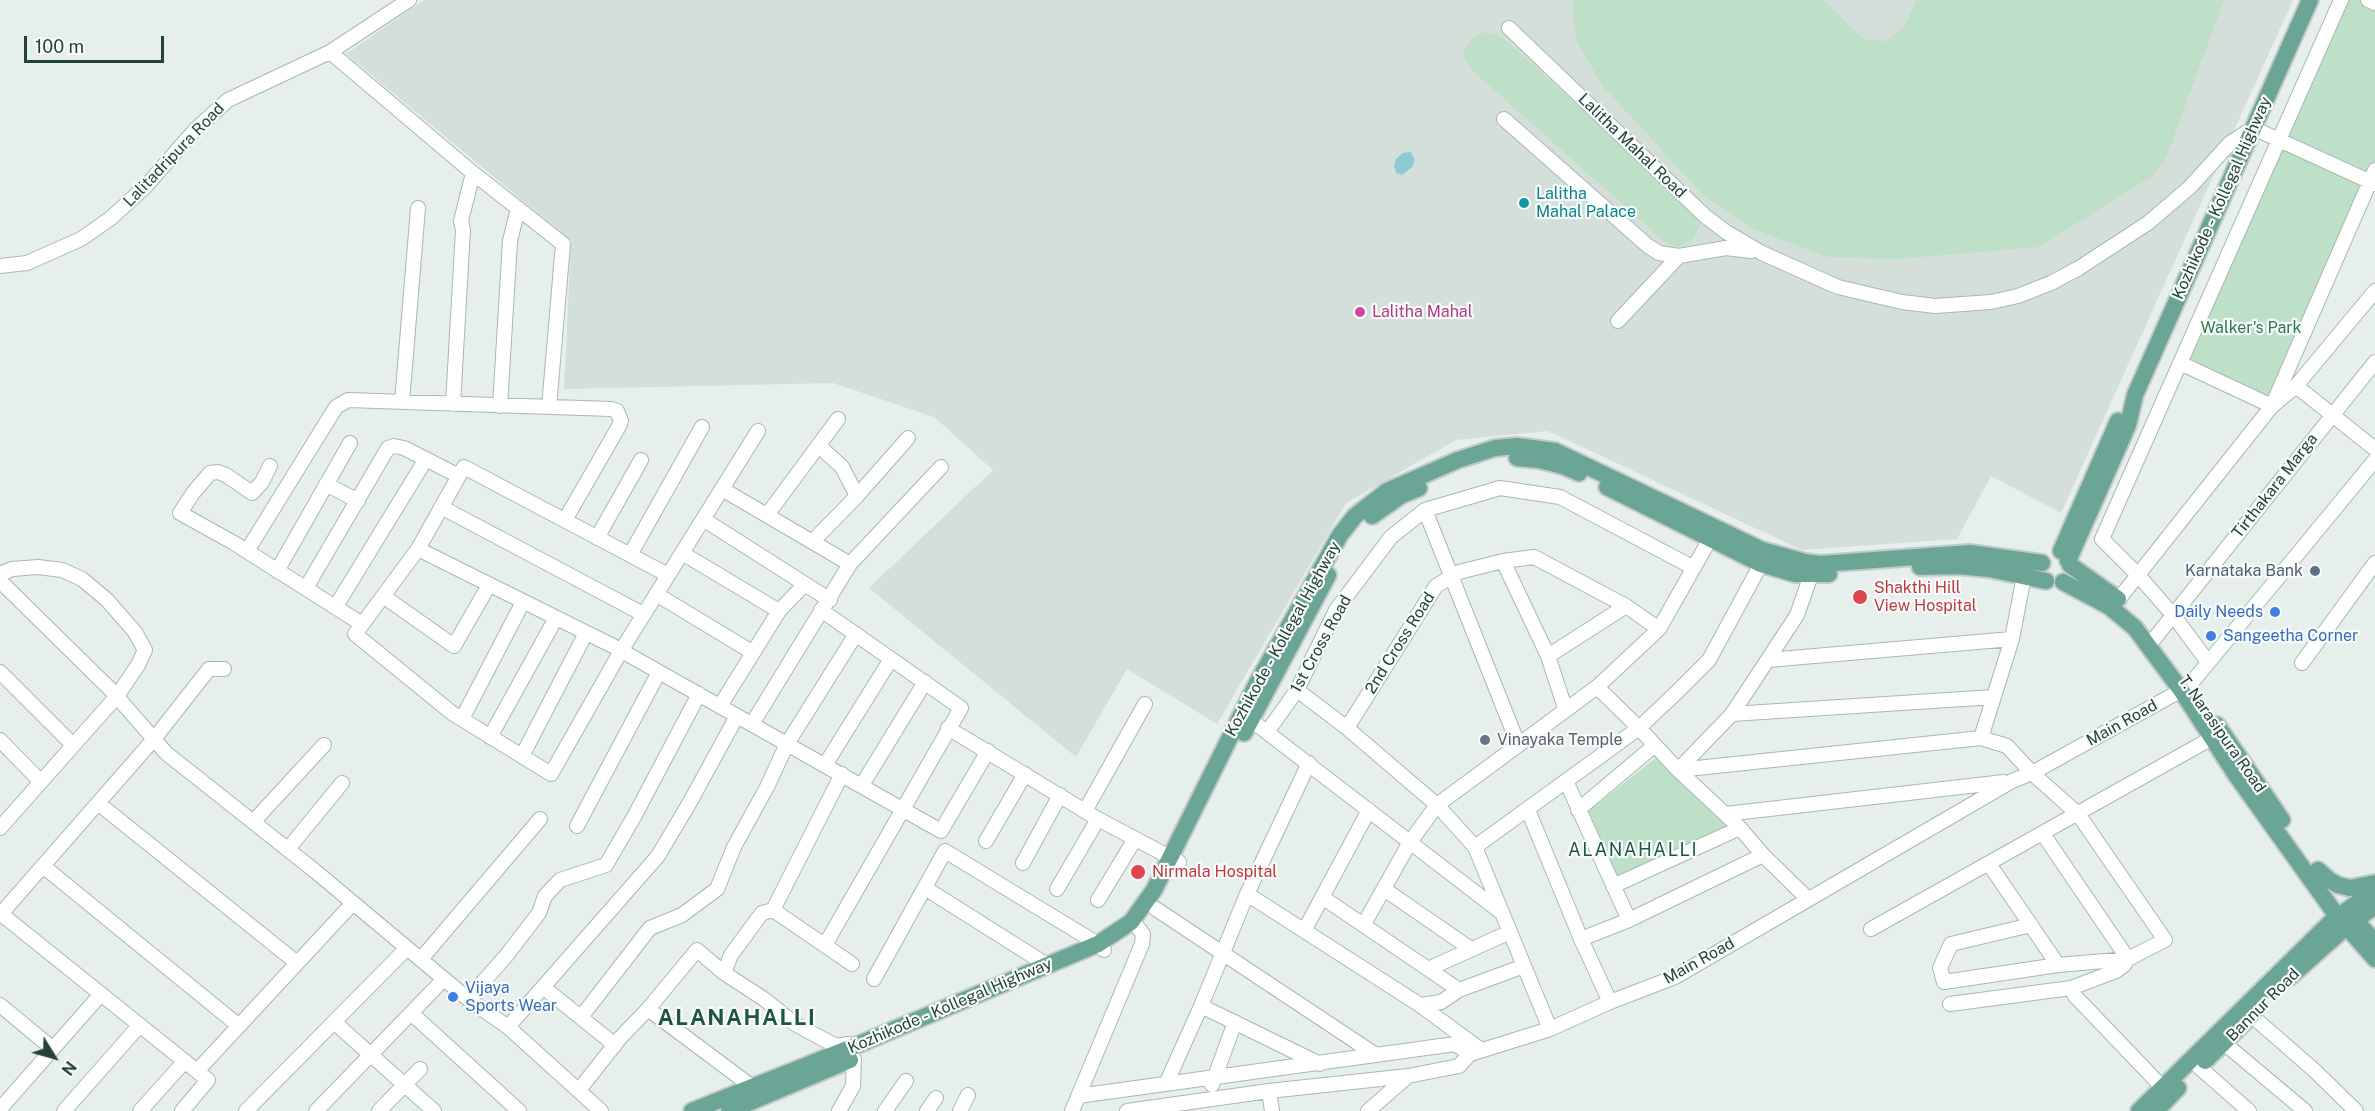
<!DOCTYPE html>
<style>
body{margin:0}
#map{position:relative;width:2375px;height:1111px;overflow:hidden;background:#e6efeb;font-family:"Public Sans",sans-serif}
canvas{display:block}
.north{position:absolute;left:24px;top:1027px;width:60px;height:60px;-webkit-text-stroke:4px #f7fbf9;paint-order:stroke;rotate:127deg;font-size:16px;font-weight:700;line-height:24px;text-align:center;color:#24423a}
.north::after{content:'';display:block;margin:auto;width:21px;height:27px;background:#24423a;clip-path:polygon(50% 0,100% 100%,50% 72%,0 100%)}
.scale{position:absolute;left:24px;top:36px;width:140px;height:27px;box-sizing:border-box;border:3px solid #24423a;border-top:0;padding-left:8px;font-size:18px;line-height:21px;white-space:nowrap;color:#24423a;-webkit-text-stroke:4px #f7fbf9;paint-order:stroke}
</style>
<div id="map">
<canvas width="2375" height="1111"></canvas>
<div class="north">N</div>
<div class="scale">100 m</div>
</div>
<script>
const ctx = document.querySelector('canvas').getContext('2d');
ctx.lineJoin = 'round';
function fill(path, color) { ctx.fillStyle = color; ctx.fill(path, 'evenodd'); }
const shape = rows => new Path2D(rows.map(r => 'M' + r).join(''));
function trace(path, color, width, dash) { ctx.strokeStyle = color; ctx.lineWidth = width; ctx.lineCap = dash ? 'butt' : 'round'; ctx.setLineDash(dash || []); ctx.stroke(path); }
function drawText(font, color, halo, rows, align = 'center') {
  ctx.font = font + ' "Public Sans",sans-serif'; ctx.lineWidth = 4.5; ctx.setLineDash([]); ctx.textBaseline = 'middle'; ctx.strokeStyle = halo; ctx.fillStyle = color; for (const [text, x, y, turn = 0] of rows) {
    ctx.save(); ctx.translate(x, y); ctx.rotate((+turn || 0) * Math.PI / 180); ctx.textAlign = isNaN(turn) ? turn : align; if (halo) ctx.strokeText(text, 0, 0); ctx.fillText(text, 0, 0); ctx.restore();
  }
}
const built = shape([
 [424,0,2293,0,2061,513,1991,476,1957,539,1802,550,1548,431,1456,440,1346,503,1217,724,1127,669,1076,757,869,588,993,470,934,417,833,383,564,389,571,241,346,54]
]);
const green = shape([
 [1574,0,1823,0,1865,40,1887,41,1905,25,1917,0,2224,0,2165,161,2151,177,2039,247,1897,259,1827,257,1751,228,1703,195,1602,85,1577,42,1573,18],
 [2347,0,2375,0,2375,170,2272,406,2180,363],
 [1485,32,1498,35,1503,38,1694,211,1700,224,1693,240,1679,247,1666,243,1474,72,1464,58,1464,51,1473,38],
 [1658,756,1730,827,1617,879,1585,814]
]);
const water = shape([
 [1411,152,1415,160,1412,167,1402,175,1396,173,1394,166,1396,159,1403,153]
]);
const minor = shape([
 [2368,0,2375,3],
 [1509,28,1705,216,1726,232,1762,253,1838,287,1902,302,1935,306,1991,302,2018,296,2051,283,2079,268,2148,223,2190,187,2230,143,2253,128,2375,184],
 [330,52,473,173,563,244,549,407],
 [1504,119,1648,246,1659,253,1679,256,1726,248,1751,251],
 [0,266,27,263,81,239,111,218,146,186,195,130,228,100,330,52,409,0],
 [1618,321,1679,256],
 [2180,363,2272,406,2375,170],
 [2296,386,2375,449],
 [402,402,418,208],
 [453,404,463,230,461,221,473,173],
 [500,406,510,241,518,208],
 [819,446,842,467,857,496],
 [270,466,262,482,252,493,226,475,218,472,210,473,193,493,180,513,234,543,362,624],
 [326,484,358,501],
 [722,489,850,564],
 [441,507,643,614],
 [1425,510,1518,744],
 [767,515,838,419],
 [703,519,830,600],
 [597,538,641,460],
 [813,541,857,496,908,438],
 [418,549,613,646,941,831,988,751],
 [247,551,336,407,348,400,611,409,617,411,621,421,618,428,565,520],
 [682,553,779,611],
 [630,555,702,427],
 [1503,561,1548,656,1565,708],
 [277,571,350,443],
 [0,574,12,569,38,567,62,570,82,579,107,600,135,632,145,650,138,665,117,696,0,828],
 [668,575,464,467,418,549,355,634,452,713,551,774,621,651,758,431],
 [0,581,112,691,166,753,315,871,468,999,508,1027,601,1111],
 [306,588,388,448,394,446,404,448,459,476],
 [656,594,752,652],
 [383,596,454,646,489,585],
 [2118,600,2272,406,2296,386,2375,291],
 [336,606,426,459],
 [821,610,961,708,825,945],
 [2154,639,2375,362],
 [1548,656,1626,606],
 [1768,660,2012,639],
 [2208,662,2173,615,2138,575,2102,539,2341,0],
 [2302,663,2375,563],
 [0,672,73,745],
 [1597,687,1639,728,1678,770,1740,828,1763,855,1808,899],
 [1297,690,1347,728,1437,805,1475,847,1550,1029],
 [720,706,779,611,805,584],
 [1732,714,1994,697],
 [462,719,523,602],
 [1251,720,1502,913],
 [752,724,850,564,941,467],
 [948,728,1098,819,1179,862],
 [1347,728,1436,586,1459,572,1503,561,1534,557,1626,606,1659,629],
 [1268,731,1297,690,1336,610,1391,537,1425,510,1500,488,1560,497,1694,568],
 [490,737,556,618],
 [1981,738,2012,639,2024,576],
 [0,740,41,782],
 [522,756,586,633],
 [825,765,891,659],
 [1678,770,1981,738,2007,746,2032,773,2078,814,2165,940,2128,959,2058,965,1944,982,1940,968,1951,944,2031,925],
 [1678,770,1732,714,1797,615,1811,575],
 [1566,781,1629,920],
 [862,785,925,682],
 [98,803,297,963],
 [1528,810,1581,939,1610,1002],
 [1578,810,1655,745],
 [1085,811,1145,704],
 [1726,814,2004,782],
 [253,822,324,745],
 [577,826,659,672],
 [986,841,1025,774],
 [1475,847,1639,728,1677,692,1709,660,1761,564],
 [288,849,342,783],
 [1023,863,1060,795],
 [1989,864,2058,965],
 [43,866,239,1026],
 [1613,886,1740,828],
 [925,888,1047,965],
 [1057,889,1098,819],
 [1384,889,1471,949],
 [1247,894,1420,1005,1481,1050],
 [1322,897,1459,990],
 [1098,900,1135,839],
 [1156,909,1376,1055],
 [773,910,852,964],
 [0,913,208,1080,182,1111],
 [0,915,154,739,209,669,224,669],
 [1364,924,1410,842,1437,805,1597,687,1659,629,1710,539],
 [1871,929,2212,738],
 [1304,931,1369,810],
 [1581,939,1629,920,1763,855],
 [421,959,540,819],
 [1428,969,1510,932],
 [724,973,731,955,762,913,773,910,842,774],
 [874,979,945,851,1098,944,1104,950],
 [543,987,615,1045],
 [2071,988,2075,996,2163,1088],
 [468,999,506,956,539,913,545,896,560,880,606,865,635,815,699,694],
 [1950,1004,2071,988,2116,971,2124,965,2128,959,2043,834],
 [0,1005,53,1049],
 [1420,1005,1441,1002,1459,990,1524,966],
 [1201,1006,1320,1064],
 [648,1009,751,1086],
 [411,1013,519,1111],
 [2252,1016,2314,1070,2356,1111],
 [581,1017,650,928,682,915,717,889,734,847,767,787,787,744,856,634],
 [334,1022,434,1111],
 [508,1027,658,856,690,802,737,716],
 [2224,1043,2305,1111],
 [2199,1067,2249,1111],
 [197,1071,353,903],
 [1166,1084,1201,1006,1247,894,1309,763],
 [1212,1085,1235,1022],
 [579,1090,620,1038,648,1009,697,950,724,973,764,999,795,1024,836,1046,848,1044,850,1048],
 [1269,1091,1272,1111],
 [1078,1096,1455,1044,1470,1054],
 [0,1109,101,994],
 [64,1111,140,1025],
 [140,1111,185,1061],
 [246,1111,407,948],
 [316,1111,444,979],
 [379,1111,420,1069],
 [839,1111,853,1086,854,1059],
 [885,1111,906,1081],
 [927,1111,936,1098],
 [960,1111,968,1095],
 [1072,1111,1142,944,1143,934,1132,920],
 [1127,1111,1269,1091,1408,1076,1459,1066,1470,1054,1550,1029,1610,1002,1675,977,2012,781,2032,773,2189,686,2375,460],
 [1368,1111,1408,1076]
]);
const major = shape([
 [1517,458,1539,460,1563,466,1579,473],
 [1607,487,1761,564,1795,574,1829,574],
 [1372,516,1402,495,1419,488],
 [2061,551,2118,421],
 [2068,561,2128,425,2135,395,2310,0],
 [2070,565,2118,599],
 [1920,567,1958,566,1989,569,2046,581],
 [2063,582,2110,607,2135,628,2181,690,2236,775,2337,916,2375,959],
 [2217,725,2282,820],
 [1244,733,1328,575],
 [2318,870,2329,880,2338,885,2350,888,2375,883],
 [2350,914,2375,942],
 [2290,977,2346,927,2375,906],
 [2205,1061,2255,1012],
 [692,1111,850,1048,1098,944,1131,922,1154,890,1256,685,1340,535,1355,516,1387,491,1458,460,1495,448,1517,446,1555,451,1762,550,1805,562,1820,564,1970,553,2042,563],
 [729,1111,850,1060],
 [2139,1111,2332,921,2375,890],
 [2156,1111,2178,1088]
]);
const markers = [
 [1524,203,6,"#0f9aa8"],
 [1360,312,6,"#d1479c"],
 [2315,571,6,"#5c6f8a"],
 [1860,597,8,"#e0444e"],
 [2275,612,6,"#3f7fe0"],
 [2211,636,6,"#3f7fe0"],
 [1485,740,6,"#6b7280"],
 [1138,872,8,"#e0444e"],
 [453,997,6,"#3f7fe0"]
];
const streetNames = [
 ["Lalitha Mahal Road",1632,146,44],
 ["Lalitadripura Road",174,155,-46],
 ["Kozhikode - Kollegal Highway",2222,198,-66],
 ["Tirthakara Marga",2275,486,-52],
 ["Kozhikode - Kollegal Highway",1283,639,-61],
 ["2nd Cross Road",1400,643,-58],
 ["1st Cross Road",1321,644,-61],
 ["Main Road",2122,723,-29],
 ["T. Narasipura Road",2222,734,55],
 ["Main Road",1699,961,-29],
 ["Bannur Road",2263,1005,-45],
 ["Kozhikode - Kollegal Highway",950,1006,-23]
];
const cultureNames = [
 ["Lalitha",1536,194],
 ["Mahal Palace",1536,212]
];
const hotelNames = [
 ["Lalitha Mahal",1372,312]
];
const parkNames = [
 ["Walker's Park",2251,328]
];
const serviceNames = [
 ["Karnataka Bank",2303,571]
];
const healthNames = [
 ["Shakthi Hill",1874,588],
 ["View Hospital",1874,606],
 ["Nirmala Hospital",1152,872]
];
const shopNames = [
 ["Daily Needs",2263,612,"right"],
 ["Sangeetha Corner",2223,636],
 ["Vijaya",465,988],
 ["Sports Wear",465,1006]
];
const worshipNames = [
 ["Vinayaka Temple",1497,740]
];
const neighbourhoodNames = [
 ["ALANAHALLI",1633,850]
];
const districtNames = [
 ["ALANAHALLI",737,1018]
];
fill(built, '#d4dfda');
fill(green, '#bfe0c8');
fill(water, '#8ec9d4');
trace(minor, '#a8b8b2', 16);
trace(major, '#c2cac8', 20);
trace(minor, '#fff', 14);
trace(major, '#6aa596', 16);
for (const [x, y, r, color] of markers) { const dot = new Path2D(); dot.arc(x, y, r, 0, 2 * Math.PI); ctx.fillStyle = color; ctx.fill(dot); trace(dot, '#f7fbf9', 2); }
drawText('16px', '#24423a', '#f7fbf9', streetNames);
drawText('16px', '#0d838f', '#f7fbf9', cultureNames, 'left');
drawText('16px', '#b23c85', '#f7fbf9', hotelNames, 'left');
drawText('16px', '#2d7a4b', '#f7fbf9', parkNames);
drawText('16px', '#4e5e75', '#f7fbf9', serviceNames, 'right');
drawText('16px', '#be3a42', '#f7fbf9', healthNames, 'left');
drawText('16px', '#366cbe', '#f7fbf9', shopNames, 'left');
drawText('16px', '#5b616d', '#f7fbf9', worshipNames, 'left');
ctx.letterSpacing = '1.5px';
drawText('18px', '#1f5548', '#f7fbf9', neighbourhoodNames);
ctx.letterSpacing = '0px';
ctx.letterSpacing = '1.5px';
drawText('bold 22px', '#1f5548', '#f7fbf9', districtNames);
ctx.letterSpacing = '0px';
</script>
